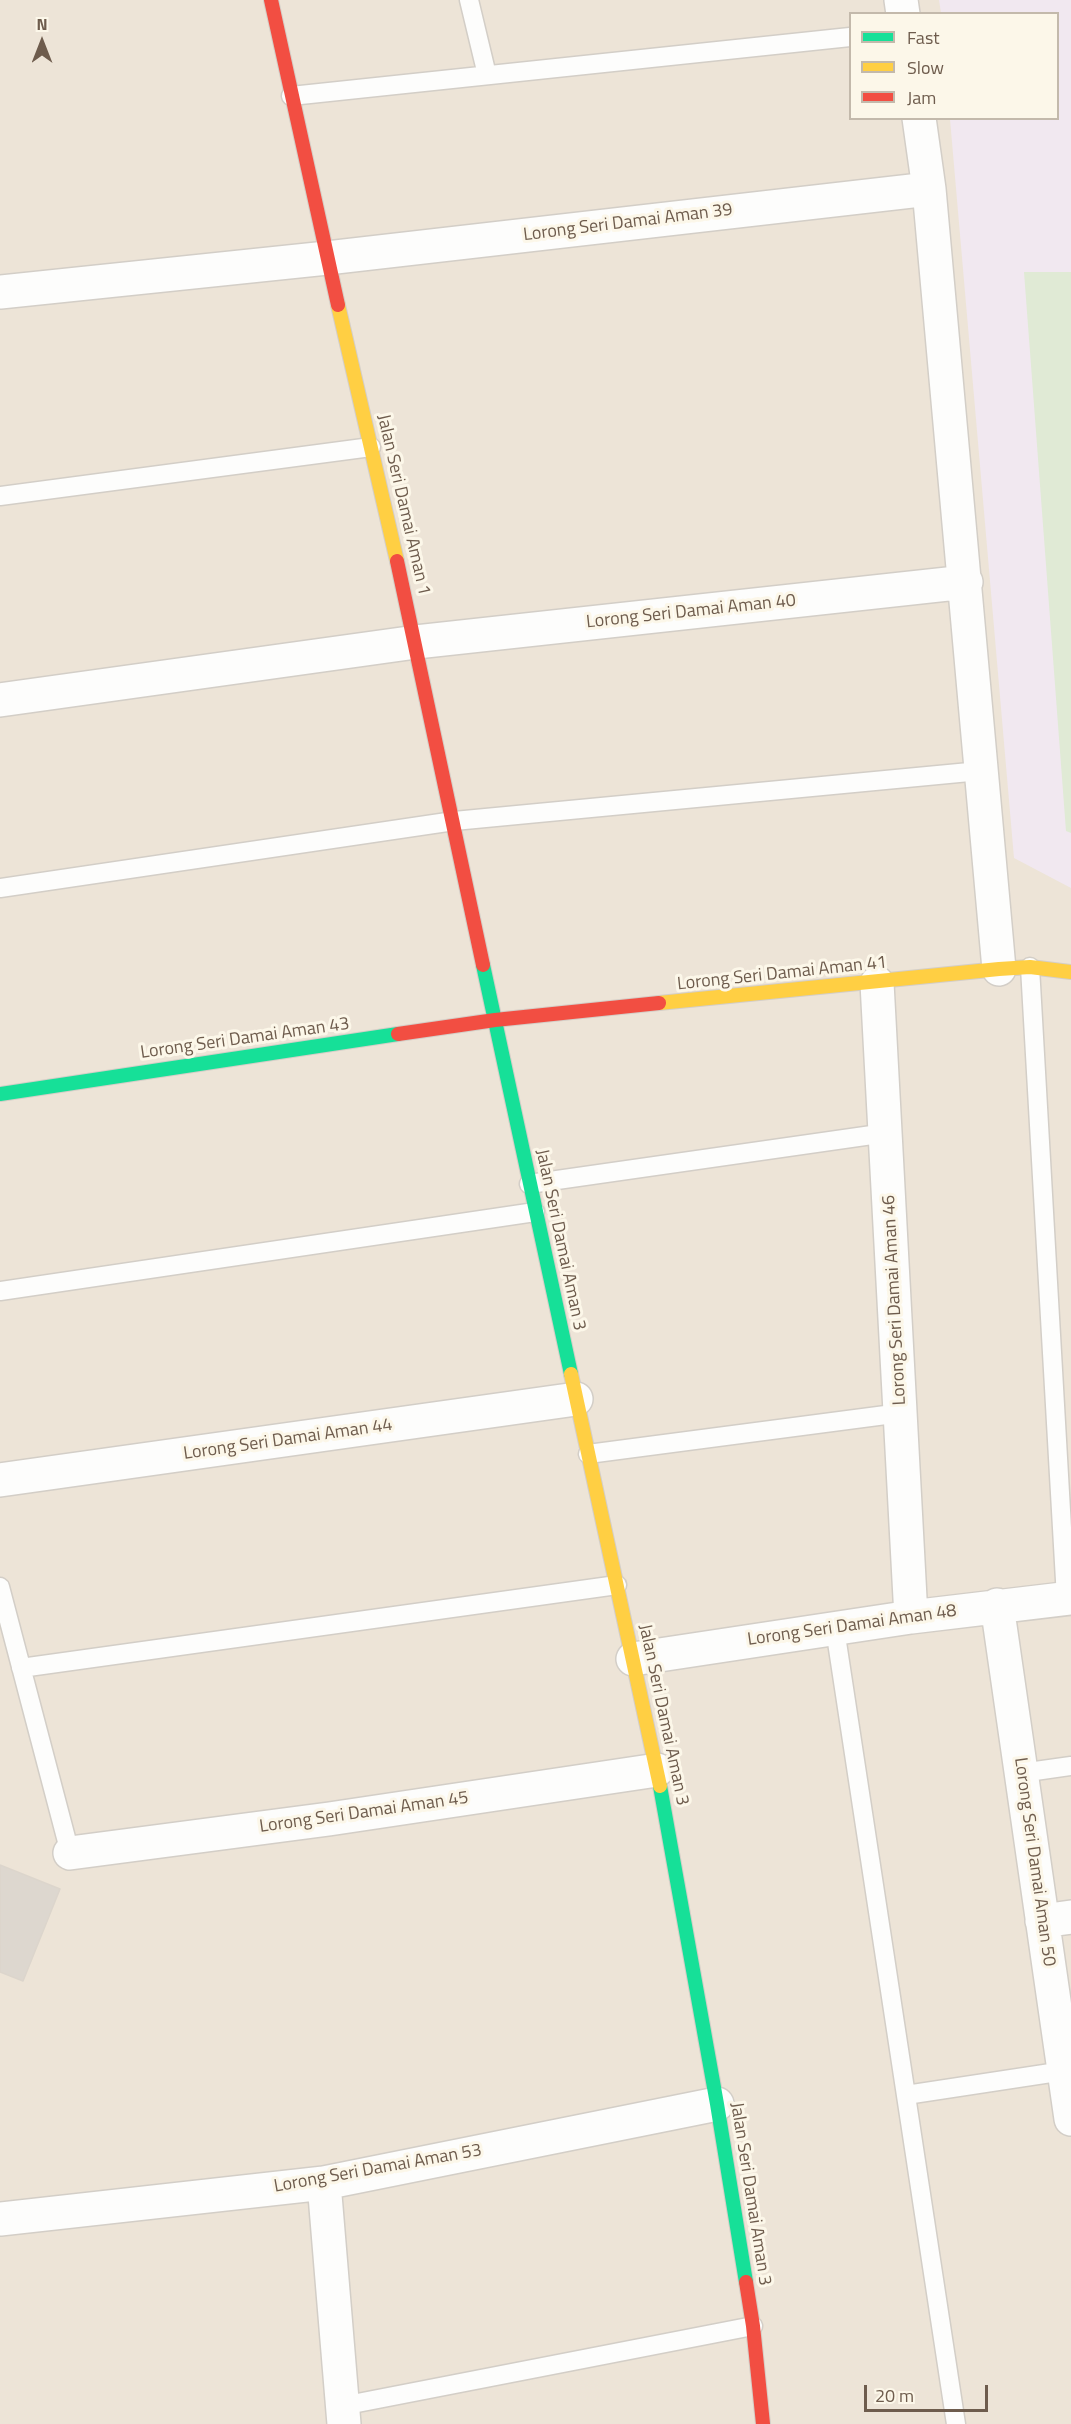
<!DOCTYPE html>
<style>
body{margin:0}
#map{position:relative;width:1071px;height:2424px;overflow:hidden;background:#f4f1e9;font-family:"Titillium Web",sans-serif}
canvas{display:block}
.legend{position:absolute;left:849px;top:12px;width:210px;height:108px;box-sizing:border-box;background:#fcf7e9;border:2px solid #c3b9ab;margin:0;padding:8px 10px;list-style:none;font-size:18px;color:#6e5c4d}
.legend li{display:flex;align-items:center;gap:12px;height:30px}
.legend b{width:30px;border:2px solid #c3b9ab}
.north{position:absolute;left:12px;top:12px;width:60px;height:60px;-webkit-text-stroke:4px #fcf7e9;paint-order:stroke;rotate:0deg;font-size:16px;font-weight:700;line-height:24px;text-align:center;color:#6e5c4d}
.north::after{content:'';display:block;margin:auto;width:21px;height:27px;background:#6e5c4d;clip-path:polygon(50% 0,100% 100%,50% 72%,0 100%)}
.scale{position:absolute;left:864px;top:2385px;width:124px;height:27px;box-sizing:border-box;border:3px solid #6e5c4d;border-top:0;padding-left:8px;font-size:18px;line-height:21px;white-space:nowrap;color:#6e5c4d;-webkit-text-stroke:4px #fcf7e9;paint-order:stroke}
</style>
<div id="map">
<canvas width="1071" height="2424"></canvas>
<ul class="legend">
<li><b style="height:8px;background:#16e098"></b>Fast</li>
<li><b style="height:8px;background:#ffcf43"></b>Slow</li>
<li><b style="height:8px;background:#f24e42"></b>Jam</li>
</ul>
<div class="north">N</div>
<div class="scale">20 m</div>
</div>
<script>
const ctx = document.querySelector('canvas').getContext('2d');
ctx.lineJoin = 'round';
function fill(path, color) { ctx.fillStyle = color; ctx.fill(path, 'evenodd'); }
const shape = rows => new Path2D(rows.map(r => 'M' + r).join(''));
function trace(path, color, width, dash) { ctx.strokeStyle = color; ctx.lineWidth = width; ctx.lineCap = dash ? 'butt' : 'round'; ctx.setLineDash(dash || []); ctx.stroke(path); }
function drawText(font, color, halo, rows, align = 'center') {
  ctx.font = font + ' "Titillium Web",sans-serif'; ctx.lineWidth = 6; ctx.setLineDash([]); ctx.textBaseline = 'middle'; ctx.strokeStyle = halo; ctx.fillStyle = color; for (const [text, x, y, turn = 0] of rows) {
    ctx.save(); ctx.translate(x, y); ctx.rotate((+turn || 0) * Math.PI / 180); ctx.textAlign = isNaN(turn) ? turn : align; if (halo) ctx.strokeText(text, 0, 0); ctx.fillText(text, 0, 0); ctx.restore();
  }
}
const residential = shape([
 [0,0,1071,0,1071,2424,0,2424],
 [850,14,1058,14,1058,118,850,118]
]);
const education = shape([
 [939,0,1071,0,1071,888,1014,858,950,119,1058,118,1058,14,941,13]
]);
const green = shape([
 [1024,272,1071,272,1071,833,1066,831]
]);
const building = shape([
 [0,1865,60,1889,23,1981,0,1972,0,1865]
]);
const lane = shape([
 [469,0,487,75],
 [291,96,850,37],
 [0,496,371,447],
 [0,888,454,821,980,771],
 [1030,967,1066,1598],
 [529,1184,886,1133],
 [0,1291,535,1212],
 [588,1454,901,1413],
 [0,1587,70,1853],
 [835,1629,956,2424],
 [21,1668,617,1585],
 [1021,1773,1071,1766],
 [906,2095,1064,2071],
 [342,2406,753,2326]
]);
const street = shape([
 [901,0,903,14],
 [919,118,929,189,999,969],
 [0,292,327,258,929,189],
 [0,700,416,642,966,582],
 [877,983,911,1617],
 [0,1480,576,1399],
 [997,1605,1071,2119],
 [633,1659,911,1617,1071,1598],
 [70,1853,329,1819,657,1770],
 [1042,1921,1071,1917],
 [324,2183,344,2424],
 [0,2219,324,2183,717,2104]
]);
const fast = shape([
 [483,965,571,1374],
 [0,1094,398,1034],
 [660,1786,717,2104,746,2282]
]);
const slow = shape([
 [338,305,397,561],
 [659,1003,999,969,1030,967,1071,972],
 [571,1374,660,1786]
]);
const jam = shape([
 [271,0,338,305],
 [397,561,483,965],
 [398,1034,495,1020,659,1003],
 [746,2282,753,2326,763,2424]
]);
const streetNames = [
 ["Lorong Seri Damai Aman 39",628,223,-7],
 ["Jalan Seri Damai Aman 1",403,505,77],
 ["Lorong Seri Damai Aman 40",691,612,-6],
 ["Lorong Seri Damai Aman 41",782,974,-6],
 ["Lorong Seri Damai Aman 43",245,1039,-8],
 ["Jalan Seri Damai Aman 3",560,1240,78],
 ["Lorong Seri Damai Aman 46",895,1300,-93],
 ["Lorong Seri Damai Aman 44",288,1440,-8],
 ["Lorong Seri Damai Aman 48",852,1626,-8],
 ["Jalan Seri Damai Aman 3",663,1715,78],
 ["Lorong Seri Damai Aman 45",364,1813,-8],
 ["Lorong Seri Damai Aman 50",1034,1862,82],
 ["Lorong Seri Damai Aman 53",378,2169,-10],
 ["Jalan Seri Damai Aman 3",750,2194,81]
];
fill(residential, '#ede4d7');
fill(education, '#f1e8f0');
fill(green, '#e0ead5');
fill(building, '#ddd7cf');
trace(building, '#dcd5cc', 1.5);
trace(lane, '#d3cec7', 21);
trace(street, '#d3cec7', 36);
trace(fast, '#d4cec7', 16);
trace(slow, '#d4cec7', 16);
trace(jam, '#d4cec7', 16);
trace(lane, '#fdfdfc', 18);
trace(street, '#fdfdfc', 33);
trace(fast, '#16e098', 14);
trace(slow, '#ffcf43', 14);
trace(jam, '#f24e42', 14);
drawText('18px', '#6e5c4d', '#fcf7e9', streetNames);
</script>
